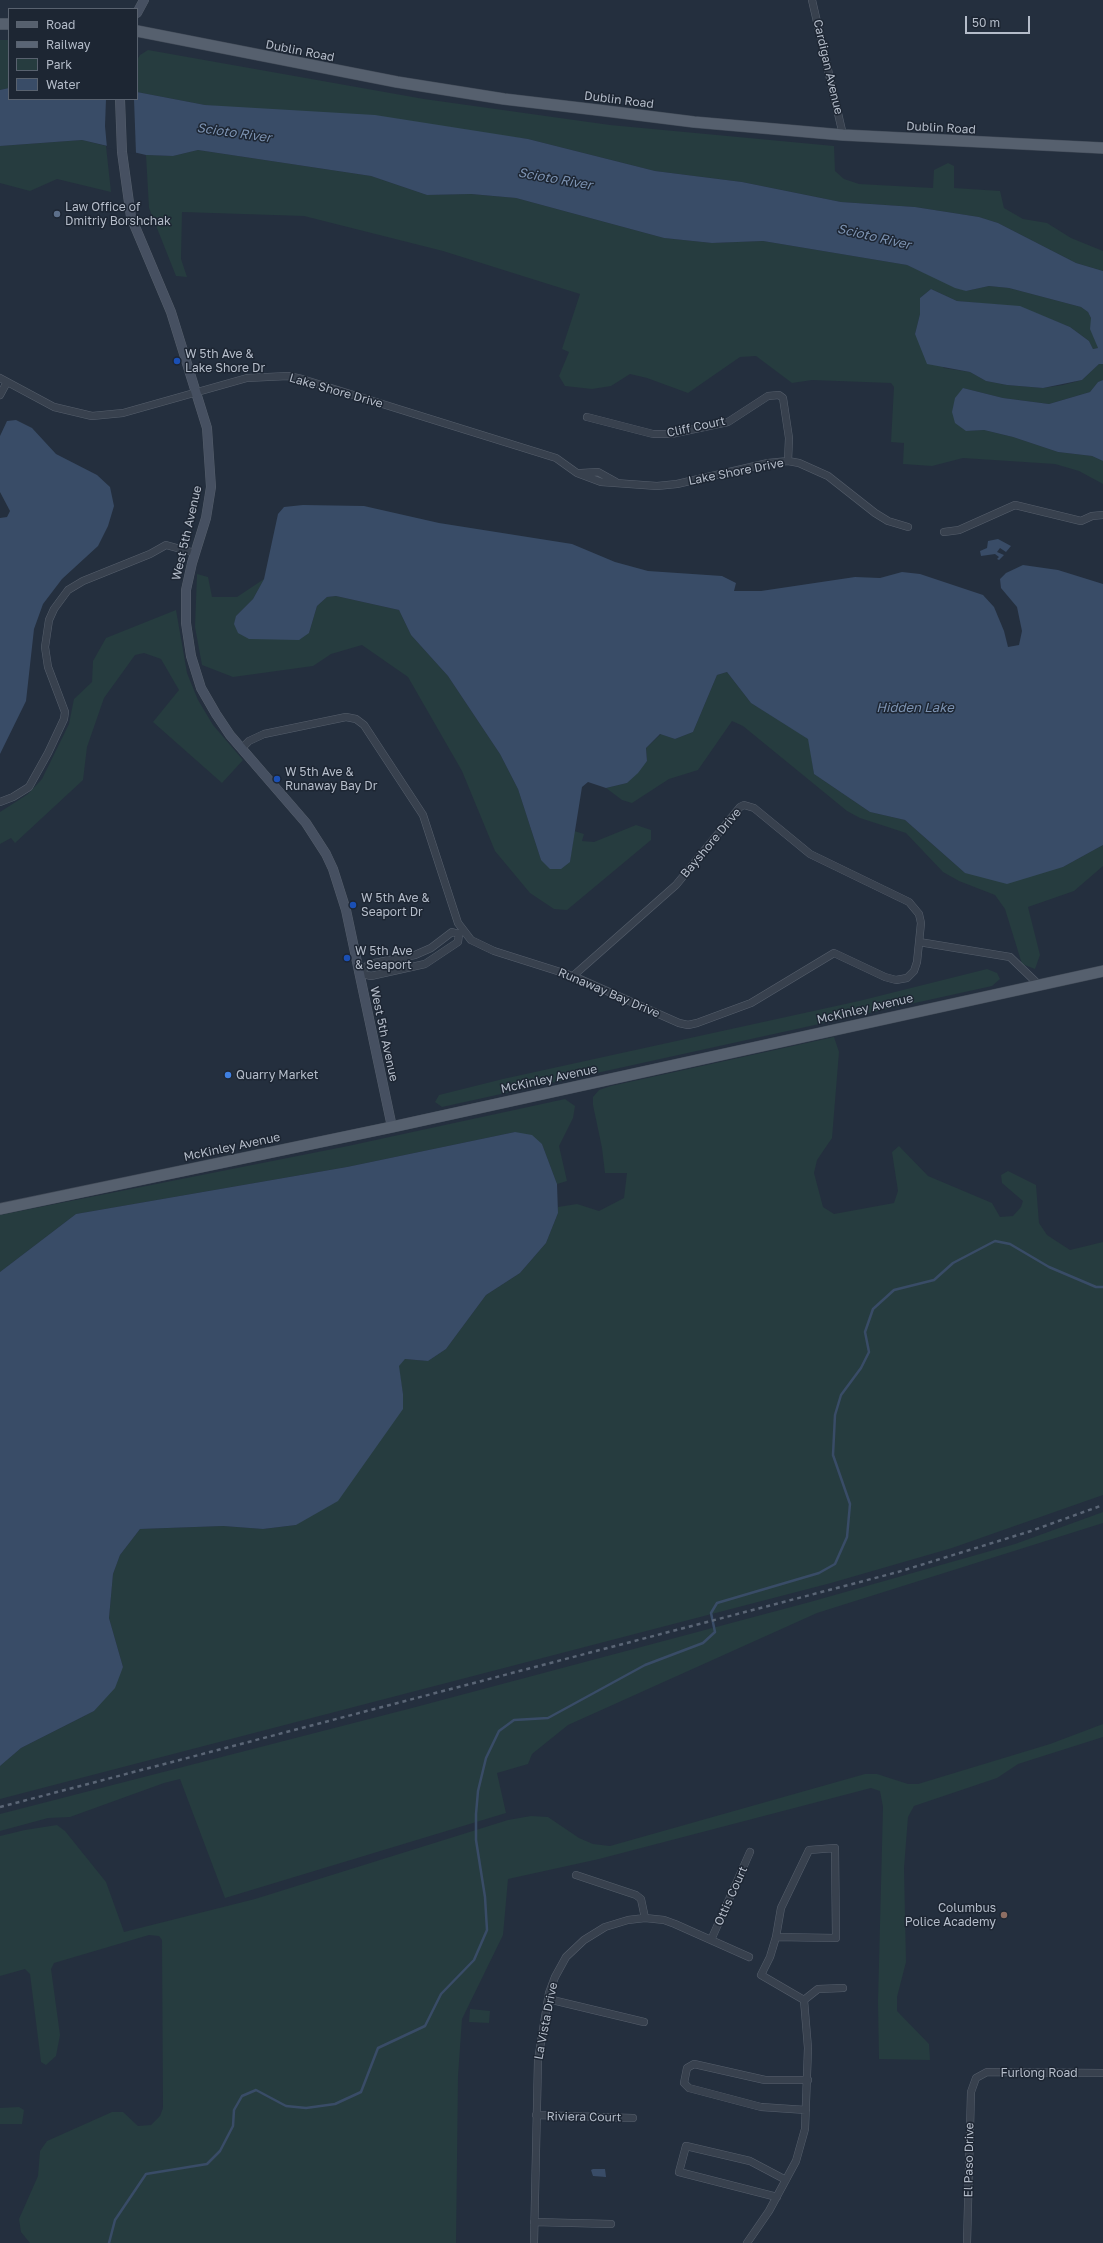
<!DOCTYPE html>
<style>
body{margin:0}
#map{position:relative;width:1103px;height:2243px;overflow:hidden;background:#242f3e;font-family:"Golos Text",sans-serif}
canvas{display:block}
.legend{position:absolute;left:8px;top:8px;width:130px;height:92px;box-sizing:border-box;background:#1d2633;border:1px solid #59626f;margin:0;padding:5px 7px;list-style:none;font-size:12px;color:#b4bcc9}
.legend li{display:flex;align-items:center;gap:8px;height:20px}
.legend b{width:20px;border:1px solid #59626f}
.scale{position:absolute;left:965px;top:16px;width:65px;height:18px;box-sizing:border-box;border:2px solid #b4bcc9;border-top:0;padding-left:5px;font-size:12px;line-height:14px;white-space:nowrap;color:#b4bcc9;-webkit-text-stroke:3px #1d2633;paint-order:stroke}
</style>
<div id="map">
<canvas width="1103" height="2243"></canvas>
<ul class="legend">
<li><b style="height:5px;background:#56606e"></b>Road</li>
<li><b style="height:5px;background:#5a6575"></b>Railway</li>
<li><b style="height:11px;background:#263c3f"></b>Park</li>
<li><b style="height:11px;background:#394c67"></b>Water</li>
</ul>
<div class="scale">50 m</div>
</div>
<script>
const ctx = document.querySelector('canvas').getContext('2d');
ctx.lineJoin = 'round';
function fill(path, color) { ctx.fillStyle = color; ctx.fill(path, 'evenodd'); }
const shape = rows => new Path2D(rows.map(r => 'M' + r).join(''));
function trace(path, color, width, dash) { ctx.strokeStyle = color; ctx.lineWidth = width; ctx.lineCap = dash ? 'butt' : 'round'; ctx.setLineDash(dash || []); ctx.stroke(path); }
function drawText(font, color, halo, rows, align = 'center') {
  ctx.font = font + ' "Golos Text",sans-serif'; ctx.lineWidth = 3; ctx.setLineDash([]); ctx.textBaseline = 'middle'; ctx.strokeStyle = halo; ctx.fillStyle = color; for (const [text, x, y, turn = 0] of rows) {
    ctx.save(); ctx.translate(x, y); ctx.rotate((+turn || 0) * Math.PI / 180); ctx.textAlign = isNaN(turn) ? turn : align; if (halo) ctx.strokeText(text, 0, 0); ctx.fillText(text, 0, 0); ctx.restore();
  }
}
const green = shape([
 [0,40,9,40,9,88,0,90],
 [148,50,424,99,610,125,834,146,835,171,844,179,859,184,933,188,934,170,948,163,954,166,954,188,1000,191,1004,208,1023,219,1047,223,1071,238,1103,251,1103,271,1076,263,998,223,979,217,915,207,841,202,742,182,655,171,528,139,205,105,137,92,137,60,140,55],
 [82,140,106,146,111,192,57,179,30,191,0,183,0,146],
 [198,150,371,176,427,195,470,194,516,198,664,238,712,243,763,241,907,265,966,291,989,286,1009,288,1081,307,1088,312,1091,318,1091,329,1098,348,1093,349,1089,341,1070,327,1020,307,957,301,931,289,920,298,920,314,915,334,944,368,970,372,986,381,1007,385,1043,388,1063,385,1082,380,1099,364,1103,364,1103,380,1098,382,1090,392,1049,404,1003,398,963,388,966,431,984,430,1013,437,1058,452,1092,456,1103,461,1103,484,1079,471,1055,464,963,458,932,466,903,464,904,443,891,442,894,387,891,383,812,380,792,383,756,356,740,357,688,393,647,378,630,374,611,386,592,389,565,386,559,376,569,352,562,349,580,294,443,251,304,216,182,212,181,259,187,277,176,276,149,208,146,155,173,156],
 [197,574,208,577,212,597,237,597,264,579,253,599,236,616,309,633,317,606,327,597,336,596,399,610,411,635,448,676,500,754,518,789,541,860,570,862,574,831,584,834,582,841,594,842,636,825,651,830,651,840,567,910,554,909,530,893,495,851,462,771,408,677,362,645,331,654,313,666,233,677,202,665,195,627],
 [176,610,187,673,198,700,213,725,243,760,222,783,153,722,179,690,161,659,144,653,135,655,104,698,87,747,83,780,15,843,11,838,0,844,0,812,28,794,42,779,69,724,74,699,92,682,93,661,106,638],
 [727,672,751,703,809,739,814,774,870,812,905,820,965,873,1063,867,1103,845,1103,866,1074,891,1028,907,1040,955,1035,969,1022,964,1005,909,995,895,959,881,943,872,906,833,860,818,847,811,743,726,732,721,698,770,669,779,632,803,622,800,606,788,627,783,647,761,646,748,661,734,675,739,693,732,717,675],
 [987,969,997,973,1000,979,992,986,442,1107,435,1102,439,1095,503,1079,859,1001],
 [834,1037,839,1052,832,1138,817,1160,814,1173,823,1207,834,1214,894,1203,898,1191,892,1152,899,1146,928,1176,992,1203,1000,1217,1013,1216,1021,1207,1023,1201,1002,1183,1001,1175,1008,1171,1036,1185,1039,1223,1047,1235,1070,1250,1103,1242,1103,1495,952,1548,831,1583,0,1799,0,1766,21,1748,94,1711,123,1667,109,1618,113,1574,120,1555,140,1529,223,1526,264,1529,296,1525,403,1394,398,1366,405,1359,428,1361,446,1349,486,1295,520,1273,546,1243,558,1213,558,1207,577,1204,599,1211,624,1198,627,1173,605,1173,602,1148,593,1105,593,1097,599,1090,611,1086],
 [565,1099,575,1106,573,1118,559,1146,567,1181,557,1184,542,1144,515,1132,347,1167,76,1214,0,1272,0,1215,348,1146],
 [1103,1512,1103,1523,817,1613,568,1725,532,1754,528,1764,497,1773,506,1813,225,1898,180,1779,164,1783,70,1817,48,1818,0,1831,0,1814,412,1708,810,1602,1015,1544],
 [1103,1724,1103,1737,1018,1764,997,1778,914,1806,908,1817,904,1868,906,1962,897,1997,897,2011,929,2044,930,2060,879,2059,878,2002,883,1807,880,1791,871,1788,599,1859,508,1879,503,1935,462,2019,458,2076,456,2243,30,2243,21,2232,19,2219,38,2176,40,2151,47,2141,112,2112,123,2112,138,2126,151,2125,160,2116,163,2108,162,1940,159,1936,149,1935,54,1963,51,1969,60,2035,56,2056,46,2065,41,2062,30,1974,25,1969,0,1976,0,1836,25,1830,57,1825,65,1831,106,1882,124,1932,255,1899,508,1820,531,1816,548,1817,579,1838,593,1844,610,1846,865,1774,877,1774,908,1784,918,1784,1050,1744],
 [470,2009,490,2011,489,2023,469,2022],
 [19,2107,24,2110,22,2124,0,2124,0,2108]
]);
const water = shape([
 [9,88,9,99,137,99,137,92,205,105,375,115,528,139,655,171,742,182,841,202,915,207,979,217,998,223,1076,263,1103,271,1103,364,1099,364,1082,380,1043,388,1007,385,986,381,970,372,927,364,915,334,920,314,920,298,931,289,957,301,1020,306,1070,327,1089,341,1093,349,1098,348,1090,329,1091,318,1088,312,1081,307,1009,288,989,286,966,291,955,288,907,265,763,241,712,243,664,238,516,198,471,194,427,195,371,176,198,150,173,156,146,155,82,140,0,146,0,90],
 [1103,380,1103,461,1092,456,1058,452,1013,437,984,430,966,431,955,423,952,412,955,398,963,388,1003,398,1049,404,1090,392,1098,382],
 [16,420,32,428,56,454,97,475,110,487,114,506,108,526,98,546,62,579,43,604,34,629,26,701,0,754,0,518,7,517,10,511,0,492,0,436,7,421],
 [303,505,364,506,439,523,572,544,615,562,648,571,722,576,736,583,734,591,761,591,855,577,880,578,902,572,920,574,983,595,994,607,1004,631,1008,647,1019,645,1022,631,1017,607,1001,588,1000,579,1006,573,1023,565,1058,570,1103,584,1103,845,1063,867,1007,884,965,873,905,820,870,812,814,774,808,739,751,703,727,672,717,675,693,732,675,739,660,734,646,748,647,761,638,773,627,783,606,788,588,782,582,787,570,862,561,869,550,869,541,860,518,789,500,754,448,676,411,635,399,610,336,596,327,597,317,606,309,633,299,640,249,639,238,633,234,624,236,616,253,599,264,579,278,514,284,507],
 [998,539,1011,546,1006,552,1000,548,997,552,1004,555,999,560,997,559,999,557,995,554,981,556,980,551,987,548,988,541],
 [515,1132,532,1135,542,1144,557,1184,558,1213,546,1243,520,1273,486,1295,446,1349,428,1361,405,1359,399,1366,403,1394,403,1409,338,1501,296,1525,263,1529,223,1526,140,1529,120,1555,113,1574,109,1618,123,1667,115,1688,94,1711,21,1748,0,1766,0,1272,76,1214,347,1167],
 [593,2169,605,2169,606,2177,593,2176,591,2170]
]);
const pier = shape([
 [106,99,134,99,136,154,107,148,105,126]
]);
const stream = shape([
 [109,2243,115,2220,146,2174,207,2164,220,2151,233,2126,234,2110,242,2096,256,2090,286,2106,306,2108,335,2104,361,2092,378,2048,425,2026,441,1994,474,1960,487,1930,485,1897,476,1840,476,1814,478,1791,486,1758,499,1731,514,1720,548,1718,645,1665,703,1643,715,1632,711,1613,717,1603,819,1573,835,1564,847,1537,850,1504,833,1455,835,1415,841,1395,861,1368,869,1352,865,1332,873,1309,894,1290,934,1280,953,1263,995,1241,1010,1244,1049,1267,1096,1287,1103,1287]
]);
const minor = shape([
 [812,0,843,135],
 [0,378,54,407,92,416,123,413,247,378,288,376,302,379,556,458,577,473,601,482,657,486,677,484,768,463,788,461,799,463,828,476,875,513,888,521,908,527],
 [0,395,7,382],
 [587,417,653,434,671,434,728,422,768,396,779,395,783,398,789,438,788,461],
 [581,473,598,472,616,482],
 [944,532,959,530,1015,505,1081,521,1092,516,1103,515],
 [242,748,249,741,264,734,346,717,356,719,364,725,423,815,458,923,471,940,494,951,573,976,679,1023,688,1025,697,1023,751,1003,834,953,885,977,896,980,907,978,914,971,917,962,921,923,919,914,909,902,810,854,754,808,744,805,740,807,676,885,573,976],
 [0,802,13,797,29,787,48,753,64,719,65,712,48,667,45,647,49,620,54,609,68,590,83,581,150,554,166,545,195,553],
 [919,942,1010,957,1038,984],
 [359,973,371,976,425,964,458,942,459,934,463,931],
 [359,973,369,964,415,955,431,948,452,932,459,934],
 [576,1875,636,1895,641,1899,645,1918],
 [776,1937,836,1938,835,1848,809,1850,781,1908,776,1937,770,1957,761,1975,804,2000],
 [711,1940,750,1852],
 [548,1999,644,2022],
 [804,2000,818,1989,843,1988],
 [806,2110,761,2107,689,2088,684,2083,687,2068,694,2064,765,2080,808,2080],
 [536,2115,633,2118],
 [777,2197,679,2172,686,2146,750,2161,786,2180],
 [534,2222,611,2224],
 [534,2243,538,2060,549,1993,555,1977,566,1957,584,1940,605,1927,628,1920,645,1918,664,1920,675,1924,749,1957],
 [747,2243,769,2211,796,2161,805,2129,808,2048,804,2000],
 [967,2243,971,2092,976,2078,987,2072,1103,2073]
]);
const secondary = shape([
 [137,13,144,0],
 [120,99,122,152,131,217,171,312,207,428,211,487,206,518,192,563,186,590,186,623,191,656,201,688,216,714,230,735,306,823,326,854,333,869,346,910,392,1127]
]);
const primary = shape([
 [0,24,9,24],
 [137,31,397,82,504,99,606,111,694,122,843,135,1103,148],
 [0,1209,392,1127,1103,971]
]);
const rail = shape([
 [0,1807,898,1572,1031,1531,1103,1505]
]);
const markers = [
 [57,214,4,"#5c6f8a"],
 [177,361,4,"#1a4fb4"],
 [277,779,4,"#1a4fb4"],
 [353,905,4,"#1a4fb4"],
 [347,958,4,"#1a4fb4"],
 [228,1075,4,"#3f7fe0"],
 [1004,1915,4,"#8d6e63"]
];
const streetNames = [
 ["Dublin Road",300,51,11],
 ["Cardigan Avenue",828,67,77],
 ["Dublin Road",619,100,7],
 ["Dublin Road",941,128,3],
 ["Lake Shore Drive",336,391,16],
 ["Cliff Court",696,427,-12],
 ["Lake Shore Drive",736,472,-11],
 ["West 5th Avenue",187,533,-77],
 ["Bayshore Drive",711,843,-50],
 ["Runaway Bay Drive",609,993,23],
 ["McKinley Avenue",865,1009,-13],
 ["West 5th Avenue",384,1034,78],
 ["McKinley Avenue",549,1079,-12],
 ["McKinley Avenue",232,1147,-12],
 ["Ottis Court",731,1896,-66],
 ["La Vista Drive",546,2021,-79],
 ["Furlong Road",1039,2073],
 ["Riviera Court",584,2117,1],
 ["El Paso Drive",969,2160,-89]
];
const poiNames = [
 ["Law Office of",65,207],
 ["Dmitriy Borshchak",65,221],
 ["W 5th Ave &",185,354],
 ["Lake Shore Dr",185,368],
 ["W 5th Ave &",285,772],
 ["Runaway Bay Dr",285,786],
 ["W 5th Ave &",361,898],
 ["Seaport Dr",361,912],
 ["W 5th Ave",355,951],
 ["& Seaport",355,965],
 ["Quarry Market",236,1075],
 ["Columbus",996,1908,"right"],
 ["Police Academy",996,1922,"right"]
];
const waterNames = [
 ["Scioto River",234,133,8],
 ["Scioto River",555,179,10],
 ["Scioto River",874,237,13],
 ["Hidden Lake",915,708]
];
fill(green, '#263c3f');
fill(water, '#394c67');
fill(pier, '#242f3e');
trace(stream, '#394c67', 2.5);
trace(minor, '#565f6c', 8);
trace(secondary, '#565f6c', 10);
trace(primary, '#414a57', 12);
trace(minor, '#38414e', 7);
trace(secondary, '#465061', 9);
trace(primary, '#56606e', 11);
trace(rail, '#5a6575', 2.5, [4, 4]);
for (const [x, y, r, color] of markers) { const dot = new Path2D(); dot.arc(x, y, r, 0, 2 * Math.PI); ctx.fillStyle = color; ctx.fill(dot); trace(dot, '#1d2633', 1.5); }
drawText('12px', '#b4bcc9', '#1d2633', streetNames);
drawText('12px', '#b4bcc9', '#1d2633', poiNames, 'left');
drawText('italic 13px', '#7c92b1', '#1d2633', waterNames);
</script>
